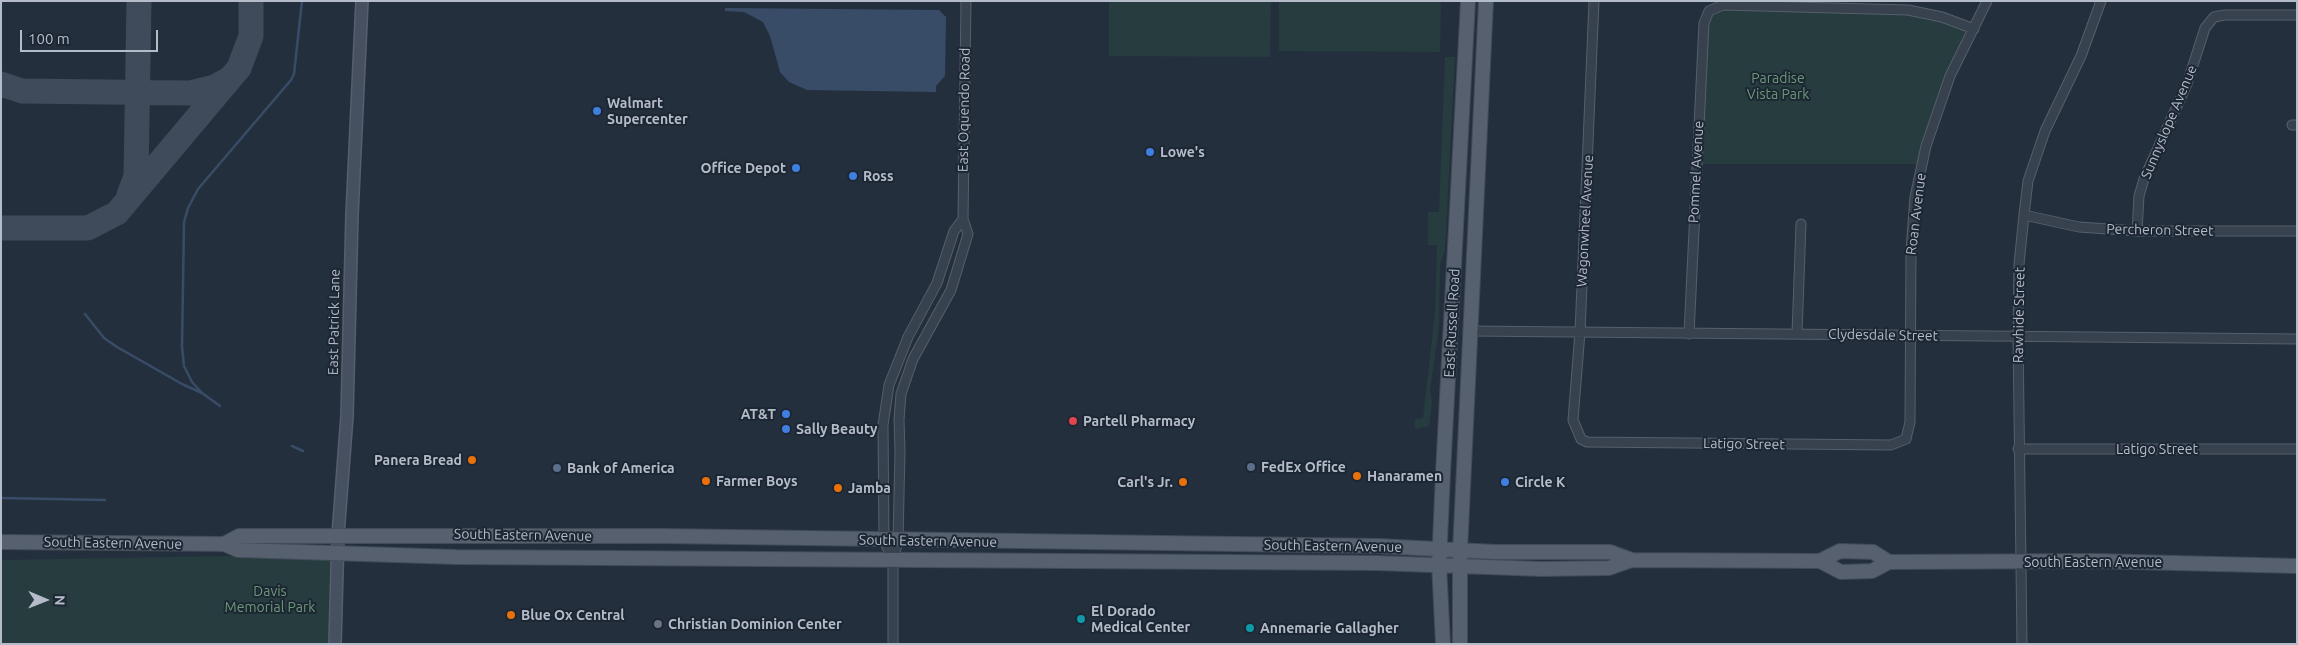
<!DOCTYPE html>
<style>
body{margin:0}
#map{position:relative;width:2298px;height:645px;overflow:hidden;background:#242f3e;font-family:Ubuntu,sans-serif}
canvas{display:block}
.frame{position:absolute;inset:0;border:2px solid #b4bcc9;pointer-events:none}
.north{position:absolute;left:20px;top:575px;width:50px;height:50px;-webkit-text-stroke:4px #1d2633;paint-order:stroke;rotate:91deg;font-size:14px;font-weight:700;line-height:20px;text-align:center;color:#b4bcc9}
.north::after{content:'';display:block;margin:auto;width:18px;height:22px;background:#b4bcc9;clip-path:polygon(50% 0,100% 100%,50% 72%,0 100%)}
.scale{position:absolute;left:20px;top:30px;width:138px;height:22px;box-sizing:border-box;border:2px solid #b4bcc9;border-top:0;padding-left:6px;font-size:15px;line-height:18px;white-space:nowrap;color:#b4bcc9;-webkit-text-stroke:4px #1d2633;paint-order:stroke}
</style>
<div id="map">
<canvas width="2298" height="645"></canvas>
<div class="frame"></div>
<div class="north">N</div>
<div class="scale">100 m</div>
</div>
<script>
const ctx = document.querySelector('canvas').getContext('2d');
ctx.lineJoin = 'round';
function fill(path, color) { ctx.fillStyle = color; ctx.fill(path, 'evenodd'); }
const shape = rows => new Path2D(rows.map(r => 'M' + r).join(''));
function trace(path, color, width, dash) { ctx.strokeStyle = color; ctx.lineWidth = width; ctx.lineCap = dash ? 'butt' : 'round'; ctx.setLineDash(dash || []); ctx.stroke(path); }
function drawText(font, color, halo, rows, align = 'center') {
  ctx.font = font + ' Ubuntu,sans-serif'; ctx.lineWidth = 4; ctx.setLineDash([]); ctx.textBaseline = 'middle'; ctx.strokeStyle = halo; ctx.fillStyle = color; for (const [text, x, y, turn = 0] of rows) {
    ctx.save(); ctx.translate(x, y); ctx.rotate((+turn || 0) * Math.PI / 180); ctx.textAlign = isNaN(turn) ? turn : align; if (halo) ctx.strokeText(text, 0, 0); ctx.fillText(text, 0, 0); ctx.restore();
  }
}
const green = shape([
 [1109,1,1271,1,1270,57,1109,56],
 [1279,1,1441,1,1440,52,1279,51],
 [1714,8,1882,10,1933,18,1970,34,1920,164,1696,164,1704,19],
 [1445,57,1455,57,1445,251,1440,265,1439,327,1430,391,1432,403,1429,426,1415,429,1415,419,1423,418,1435,313,1437,245,1428,245,1428,212,1439,212],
 [338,554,335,644,1,644,1,560]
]);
const water = shape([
 [725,8,939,10,946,17,945,76,936,86,936,92,807,90,789,82,780,72,770,36,763,22,744,12,725,11]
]);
const stream = shape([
 [85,314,104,338,117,347,182,384,202,393,220,406],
 [202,393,192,382,184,366,182,347,184,222,188,208,198,189,291,80,294,74,302,1],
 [292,446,303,451],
 [1,498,105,500]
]);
const taxiway = shape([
 [1,84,22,91,191,93,215,87,227,80],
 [129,195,136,176,139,1],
 [1,228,88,228,117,213,239,68,251,36,251,1]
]);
const street = shape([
 [1594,1,1580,332,1573,420,1581,439,1587,442,1891,445,1906,439,1910,422,1911,251,1915,197,1926,146,1950,76,1987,1],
 [2292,125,2297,125],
 [2024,215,2079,227,2137,231,2297,231],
 [2137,231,2139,196,2144,179,2187,84,2205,28,2214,17,2225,15,2297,15],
 [1470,331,2297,339],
 [1689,334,1704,23,1709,11,1723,5,1908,10,1942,17,1974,29],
 [1797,334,1801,224],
 [2018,449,2297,449],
 [893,559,884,541,883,425,889,385,908,337,937,283,954,231,963,219],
 [893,644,893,559,898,541,900,450,899,420,901,394,913,359,951,290,968,234,963,219,966,1],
 [2022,644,2018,336,2019,264,2024,215,2028,181,2045,131,2081,56,2101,1]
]);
const secondary = shape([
 [335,644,338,535,347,416,352,215,362,1]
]);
const primary = shape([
 [1,542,224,544,238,550,456,557,1377,563,1541,569,1609,568,1632,560,1820,561,1840,551,1873,552,1889,562],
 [224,544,239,536,663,536,1378,546,1495,552,1610,552,1632,560],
 [1820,561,1841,572,1872,571,1889,562,2094,561,2297,566],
 [1443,644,1439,564,1443,473,1468,1],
 [1460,644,1460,551,1486,1]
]);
const markers = [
 [597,111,5,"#3f7fe0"],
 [1150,152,5,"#3f7fe0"],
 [796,168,5,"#3f7fe0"],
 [853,176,5,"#3f7fe0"],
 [786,414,5,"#3f7fe0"],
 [1073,421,5,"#e0444e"],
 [786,429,5,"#3f7fe0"],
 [472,460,5,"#e8710a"],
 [1251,467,5,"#5c6f8a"],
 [557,468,5,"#5c6f8a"],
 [1357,476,5,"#e8710a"],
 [706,481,5,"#e8710a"],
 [1183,482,5,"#e8710a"],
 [1505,482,5,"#3f7fe0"],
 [838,488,5,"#e8710a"],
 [511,615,5,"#e8710a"],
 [1081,619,5,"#0f9aa8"],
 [658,624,5,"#6b7280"],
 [1250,628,5,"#0f9aa8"]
];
const parkNames = [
 ["Paradise",1778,78],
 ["Vista Park",1778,94],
 ["Davis",270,591],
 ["Memorial Park",270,607]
];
const poiNames = [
 ["Walmart",607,103],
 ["Supercenter",607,119],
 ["Lowe's",1160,152],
 ["Office Depot",786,168,"right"],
 ["Ross",863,176],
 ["AT&T",776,414,"right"],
 ["Partell Pharmacy",1083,421],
 ["Sally Beauty",796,429],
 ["Panera Bread",462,460,"right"],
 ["FedEx Office",1261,467],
 ["Bank of America",567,468],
 ["Hanaramen",1367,476],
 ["Farmer Boys",716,481],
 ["Carl's Jr.",1173,482,"right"],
 ["Circle K",1515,482],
 ["Jamba",848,488],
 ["El Dorado",1091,611],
 ["Medical Center",1091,627],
 ["Blue Ox Central",521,615],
 ["Christian Dominion Center",668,624],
 ["Annemarie Gallagher",1260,628]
];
const streetNames = [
 ["East Oquendo Road",964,110,-89],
 ["Sunnyslope Avenue",2169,122,-67],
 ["Pommel Avenue",1696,172,-87],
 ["Roan Avenue",1916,214,-83],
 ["Wagonwheel Avenue",1585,221,-87],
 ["Percheron Street",2160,230,1],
 ["Rawhide Street",2019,315,-89],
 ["East Patrick Lane",334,322,-89],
 ["East Russell Road",1452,323,-87],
 ["Clydesdale Street",1883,335,1],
 ["Latigo Street",1744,444,1],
 ["Latigo Street",2157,449],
 ["South Eastern Avenue",523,535,1],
 ["South Eastern Avenue",928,541,1],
 ["South Eastern Avenue",113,543,1],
 ["South Eastern Avenue",1333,546,1],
 ["South Eastern Avenue",2093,562]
];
fill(green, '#263c3f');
fill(water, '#394c67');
trace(stream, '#394c67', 2.5);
trace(taxiway, '#3f4a5a', 25);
trace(street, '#565f6c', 11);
trace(secondary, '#565f6c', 14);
trace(primary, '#414a57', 16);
trace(street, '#38414e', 9);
trace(secondary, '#465061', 11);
trace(primary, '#56606e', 14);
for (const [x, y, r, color] of markers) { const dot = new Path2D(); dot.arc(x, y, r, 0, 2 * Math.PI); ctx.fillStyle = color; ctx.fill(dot); trace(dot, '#1d2633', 2); }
drawText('14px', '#6b9a76', '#1d2633', parkNames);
drawText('bold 14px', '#b4bcc9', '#1d2633', poiNames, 'left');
drawText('14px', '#b4bcc9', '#1d2633', streetNames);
</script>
